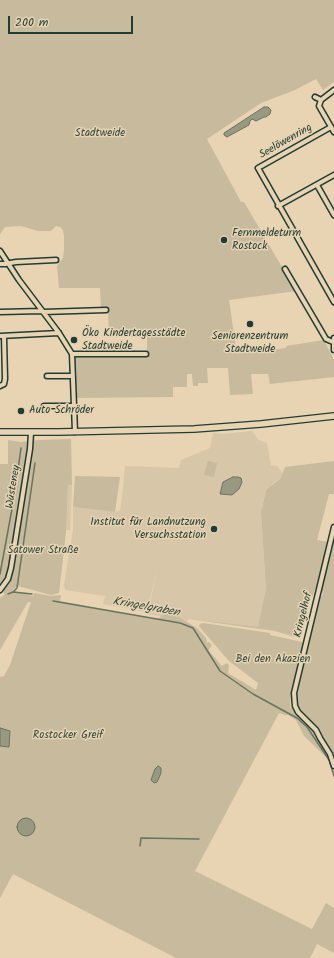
<!DOCTYPE html>
<meta charset="utf-8">
<style>
body{margin:0}
#map{position:relative;width:334px;height:958px;overflow:hidden;background:#e8d3b2;font-family:Kalam,sans-serif}
canvas{display:block}
.scale{position:absolute;left:8px;top:16px;width:125px;height:18px;box-sizing:border-box;border:2px solid #1f3d34;border-top:0;padding-left:5px;font-size:12px;line-height:14px;white-space:nowrap;color:#1f3d34;-webkit-text-stroke:3px #e8d3b2;paint-order:stroke}
</style>
<div id="map">
<canvas width="334" height="958"></canvas>
<div class="scale">200 m</div>
</div>
<script>
const ctx = document.querySelector('canvas').getContext('2d');
ctx.lineJoin = 'round';
function fill(path, color) { ctx.fillStyle = color; ctx.fill(path, 'evenodd'); }
const shape = rows => new Path2D(rows.map(r => 'M' + r).join(''));
function trace(path, color, width, dash) { ctx.strokeStyle = color; ctx.lineWidth = width; ctx.lineCap = dash ? 'butt' : 'round'; ctx.setLineDash(dash || []); ctx.stroke(path); }
function drawText(font, color, halo, rows, align = 'center') {
  ctx.font = font + ' Kalam,sans-serif'; ctx.lineWidth = 3; ctx.setLineDash([]); ctx.textBaseline = 'middle'; ctx.strokeStyle = halo; ctx.fillStyle = color; for (const [text, x, y, turn = 0] of rows) {
    ctx.save(); ctx.translate(x, y); ctx.rotate((+turn || 0) * Math.PI / 180); ctx.textAlign = isNaN(turn) ? turn : align; if (halo) ctx.strokeText(text, 0, 0); ctx.fillText(text, 0, 0); ctx.restore();
  }
}
const built = shape([
 [252,431,259,440,267,443,271,465,277,466,283,474,281,478,276,481,266,490,261,513,266,588,258,628,254,628,188,619,188,621,148,614,157,568,147,612,103,604,105,596,65,590,64,585,73,530,73,507,115,512,120,510,122,498,125,466,179,468,181,460,210,448,213,433,223,434],
 [68,485,72,485,70,530,66,530]
]);
const green = shape([
 [0,0,334,0,334,82,323,90,316,79,295,90,261,103,207,139,241,202,244,202,296,291,229,300,236,348,241,350,255,352,286,348,286,346,324,340,334,360,334,377,270,384,268,374,251,374,253,394,230,395,228,368,207,368,208,383,198,383,198,386,193,386,192,374,187,374,187,387,173,387,173,397,76,398,75,356,147,356,147,337,109,337,108,308,101,308,100,288,59,288,57,266,63,258,64,250,64,236,63,230,60,227,56,226,51,231,38,231,21,226,5,227,0,234],
 [71,439,72,485,68,485,66,532,59,593,51,595,18,586,12,590,33,596,34,593,51,596,61,595,60,601,158,619,165,613,172,613,197,628,206,638,207,643,209,642,212,645,209,649,209,651,222,666,227,663,229,665,228,673,256,690,258,683,229,661,203,631,199,626,200,624,203,623,270,633,270,635,302,642,303,644,291,692,290,708,297,706,296,699,297,690,299,687,298,685,319,596,322,596,323,594,321,591,334,534,334,776,329,760,304,736,296,720,288,715,285,715,279,713,195,871,312,929,326,903,334,908,334,953,317,944,310,958,176,958,13,874,0,898,0,677,4,676,10,665,31,602,28,602,0,650,0,598,5,594,0,590,0,464,8,464,8,440,21,442,39,440],
 [208,461,217,463,214,477,204,475],
 [334,461,334,494,329,494,317,540,329,542,317,589,315,589,313,596,305,593,297,624,295,637,275,631,189,619,258,627,266,588,261,513,266,490,281,478,285,467],
 [75,476,120,477,115,512,73,507]
]);
const water = shape([
 [264,107,268,107,271,110,270,114,266,117,264,117,256,121,252,119,250,121,249,125,227,137,224,135,224,133,264,107],
 [233,477,238,477,241,478,242,482,239,489,232,495,220,494,223,482,233,477],
 [0,728,10,731,9,747,0,746,0,728],
 [158,766,161,768,161,773,157,782,154,783,151,780,155,769,158,766],
 '17 827a9 9 0 1 1 18 0a9 9 0 1 1-18 0Z'
]);
const stream = shape([
 [0,574,14,498,21,448],
 [13,592,17,588,35,463],
 [8,594,13,592,32,594],
 [53,601,180,623,193,628,220,671,253,694,297,718,307,727,329,760,334,776],
 [140,846,141,838,199,839]
]);
const street = shape([
 [334,90,321,100,319,106,334,132],
 [315,97,321,100],
 [331,127,258,168,334,302],
 [317,185,334,215],
 [278,206,334,175],
 [0,251,19,280,59,333,72,354,75,432],
 [0,264,5,264,16,262,56,260],
 [285,269,326,339,333,342],
 [0,312,42,311],
 [43,312,106,310],
 [0,336,59,333],
 [334,338,334,350],
 [72,354,146,354],
 [47,376,72,376],
 [0,386,4,384,5,379,4,336],
 [44,406,73,406],
 [334,527,294,693,295,706,298,712,316,730,320,738,330,754,334,766],
 [0,590,8,579,11,568,30,449,31,433]
]);
const secondary = shape([
 [0,432,59,432,194,429,261,424,334,416]
]);
const markers = [
 [224,240,4,"#1f3d34"],
 [250,324,4,"#1f3d34"],
 [74,340,4,"#1f3d34"],
 [21,411,4,"#1f3d34"],
 [214,529,4,"#1f3d34"]
];
const parkNames = [
 ["Stadtweide",100,134],
 ["Satower Straße",43,551],
 ["Bei den Akazien",273,660],
 ["Rostocker Greif",68,736]
];
const streetNames = [
 ["Seelöwenring",286,142,-30],
 ["Wüsteney",14,487,-81],
 ["Kringelhof",304,615,-76]
];
const poiNames = [
 ["Fernmeldeturm",232,234],
 ["Rostock",232,247],
 ["Öko Kindertagesstädte",82,334],
 ["Stadtweide",82,347],
 ["Seniorenzentrum",250,337,"center"],
 ["Stadtweide",250,350,"center"],
 ["Auto Schröder",29,411],
 ["Institut für Landnutzung",206,523,"right"],
 ["Versuchsstation",206,536,"right"]
];
const waterNames = [
 ["Kringelgraben",146,608,10]
];
fill(built, '#d8c6a8');
fill(green, '#c7ba9d');
fill(water, '#999880');
trace(water, '#687462', 1);
trace(stream, '#687462', 1.5);
trace(street, '#1f3d34', 7);
trace(secondary, '#1f3d34', 8);
trace(street, '#e8d3b2', 4);
trace(secondary, '#e8d3b2', 5.5);
for (const [x, y, r, color] of markers) { const dot = new Path2D(); dot.arc(x, y, r, 0, 2 * Math.PI); ctx.fillStyle = color; ctx.fill(dot); trace(dot, '#e8d3b2', 1.5); }
drawText('11px', '#304a3e', '#e8d3b2', parkNames);
drawText('11px', '#1f3d34', '#e8d3b2', streetNames);
drawText('11px', '#1f3d34', '#e8d3b2', poiNames, 'left');
drawText('italic 12px', '#314b3f', '#e8d3b2', waterNames);
</script>
